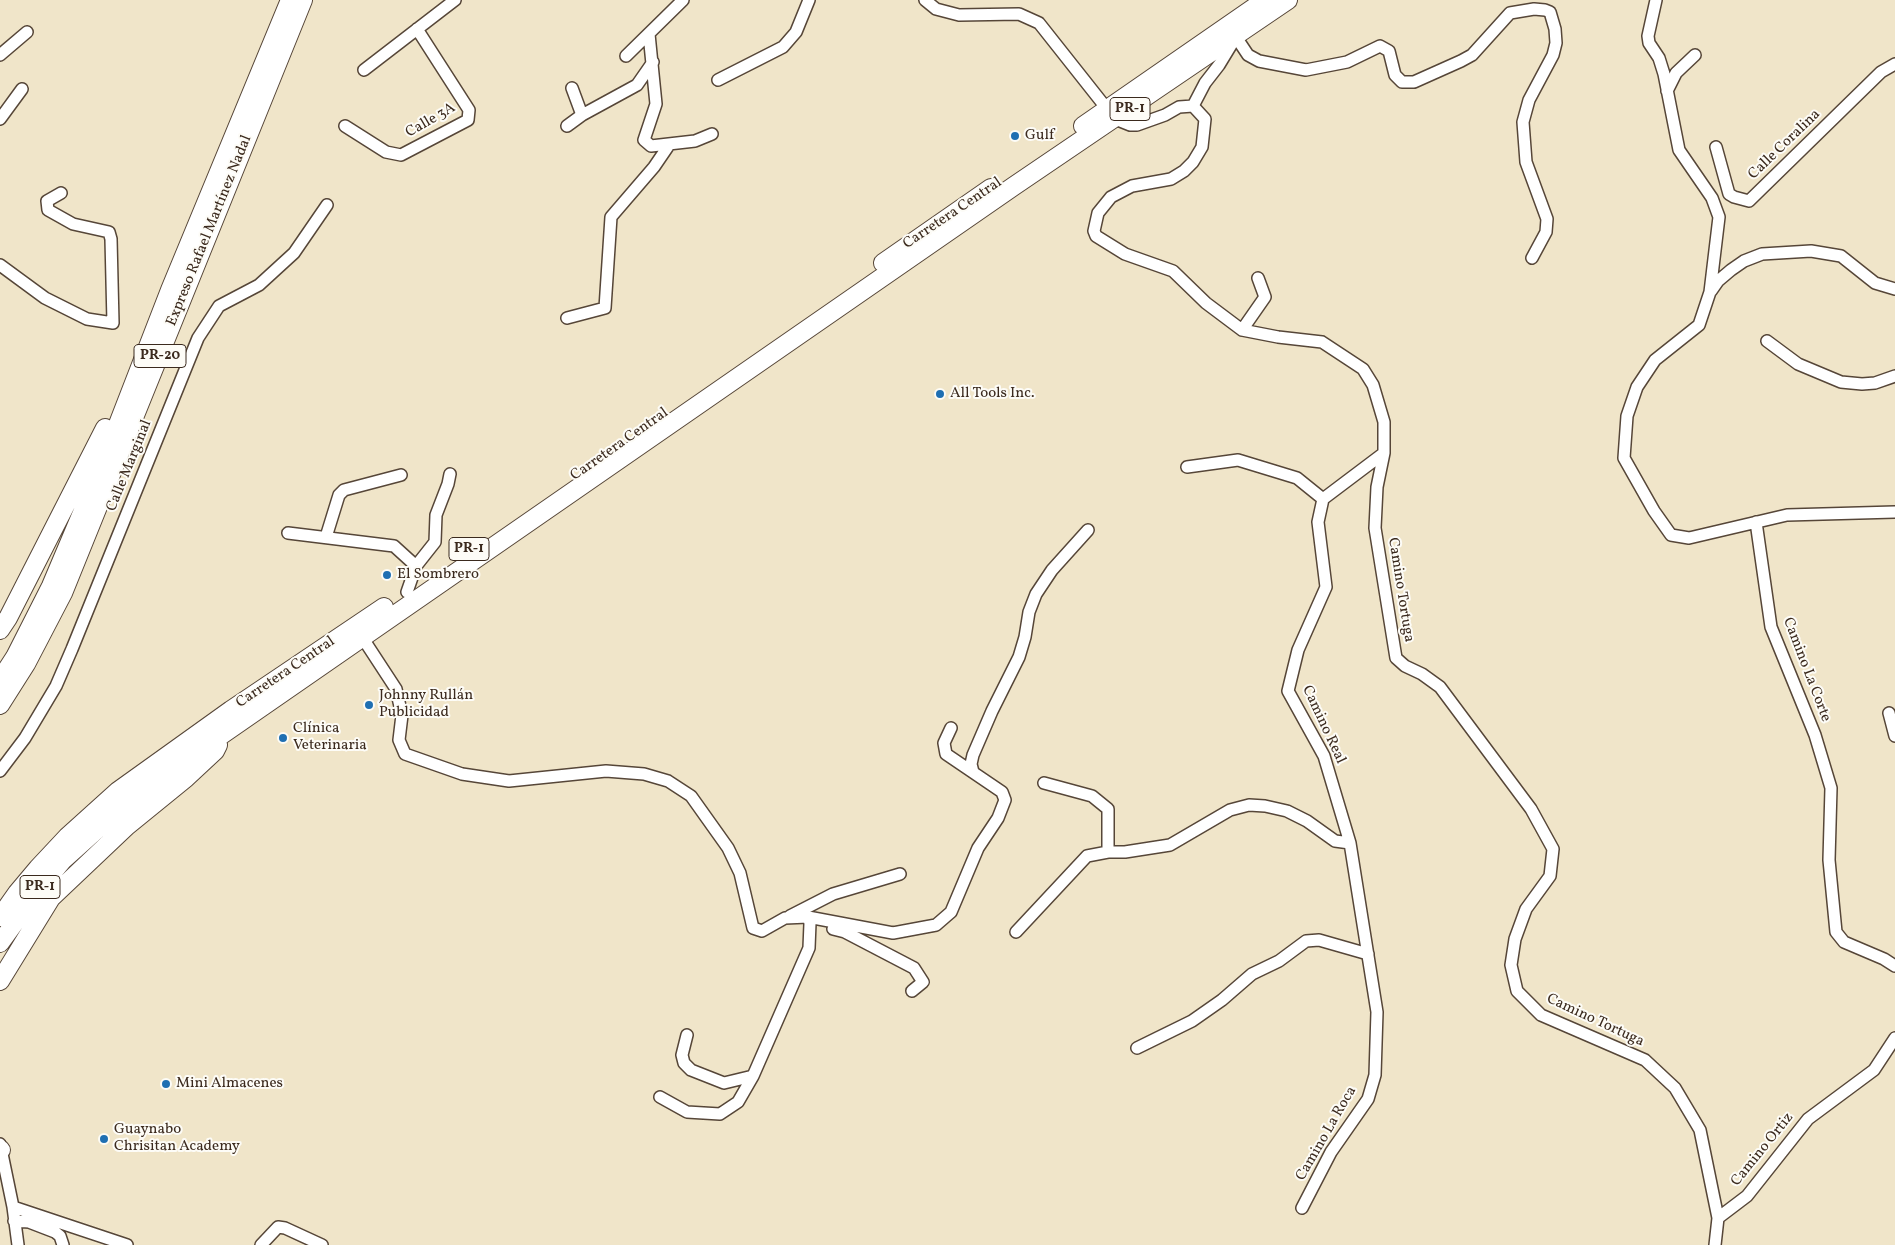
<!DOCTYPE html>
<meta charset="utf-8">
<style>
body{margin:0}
canvas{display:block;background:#f0e5c9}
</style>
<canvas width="1895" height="1245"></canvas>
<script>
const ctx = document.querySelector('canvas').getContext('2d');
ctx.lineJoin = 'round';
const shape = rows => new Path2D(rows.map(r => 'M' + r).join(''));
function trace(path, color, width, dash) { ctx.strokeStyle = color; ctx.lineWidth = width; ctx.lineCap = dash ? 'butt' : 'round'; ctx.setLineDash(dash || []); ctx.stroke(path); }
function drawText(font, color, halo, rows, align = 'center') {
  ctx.font = font + ' Vollkorn,serif'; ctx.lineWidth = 4; ctx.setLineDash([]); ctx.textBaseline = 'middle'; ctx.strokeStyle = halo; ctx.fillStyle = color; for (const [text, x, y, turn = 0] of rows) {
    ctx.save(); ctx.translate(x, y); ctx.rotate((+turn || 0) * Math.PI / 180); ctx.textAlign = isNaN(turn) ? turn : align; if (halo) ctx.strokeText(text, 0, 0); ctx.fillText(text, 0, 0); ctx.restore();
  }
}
const minor = shape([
 [925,0,936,9,959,15,1019,14,1039,23,1115,119,1130,125,1137,125,1165,115,1179,107,1193,106],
 [1656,0,1648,36,1649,43,1659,58,1664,74,1679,150,1712,198,1719,217,1710,292,1699,325,1655,360,1637,387,1627,416,1624,458,1654,511,1671,535,1689,538,1787,515,1895,512],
 [649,34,656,104,644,140,651,146,695,141,712,134],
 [0,55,27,32],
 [626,56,683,0],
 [364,70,455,0],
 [718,80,783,47,796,32,809,0],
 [572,88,582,115],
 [1667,91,1676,73,1695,55],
 [1193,106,1205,119,1202,147,1193,162,1184,171,1171,179,1132,186,1111,197,1098,213,1094,231,1096,236,1125,254,1173,271,1206,303,1242,330,1278,337,1322,342,1363,369,1373,385,1384,422,1384,453,1377,487,1375,528,1396,658,1405,666,1422,674,1440,687,1531,809,1553,849,1550,876,1526,909,1515,939,1511,965,1517,991,1541,1015,1645,1060,1675,1088,1700,1130,1718,1218,1715,1245],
 [1193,106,1205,83,1219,65,1236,37,1248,55,1259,61,1306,70,1347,62,1380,46,1389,51,1395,75,1402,82,1414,82,1461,61,1472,55,1510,13,1534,9,1545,10,1550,12,1555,29,1556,43,1553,55,1529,100,1523,122,1526,162,1547,219,1546,232,1532,258],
 [0,119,22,89],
 [345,126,386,152,401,155,468,120,469,110,417,29],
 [567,126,582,115,637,85,653,62],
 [1716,147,1729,194,1734,197,1749,201,1881,72,1895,64],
 [0,265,45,298,87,319,113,323,111,239,109,232,73,224,48,210,47,201,61,193],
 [1711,291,1718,281,1731,270,1744,261,1762,254,1811,251,1841,256,1875,283,1895,289],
 [567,318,605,308,611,217,654,167,669,145],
 [1242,330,1265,297,1258,278],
 [1767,341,1798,364,1841,382,1862,384,1875,383,1895,376],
 [1187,467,1238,460,1297,478,1323,499],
 [1756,522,1771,627,1815,735,1831,788,1829,860,1836,932,1844,942,1884,959,1895,966],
 [288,533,394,546,416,566],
 [326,537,339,495,344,490,401,475],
 [407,592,416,566,435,542,436,515,448,484,450,474],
 [362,637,396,689,402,715,399,740,405,754,462,774,509,781,606,771,644,774,668,781,691,796,728,848,740,873,753,928,762,931,785,918,808,917,893,933,936,925,951,912,978,848,998,818,1005,800,1002,792,946,754,944,743,951,728],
 [1889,713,1895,736],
 [0,771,25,738,56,686,72,649,198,338,219,306,259,285,294,253,327,205],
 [973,772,971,764,973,755,992,711,1019,657,1025,637,1029,612,1036,594,1052,570,1088,530],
 [1044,783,1092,796,1108,809,1108,852],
 [790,916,833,894,900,874],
 [833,929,845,932,914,968,923,982,912,991],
 [1016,932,1087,856,1108,852,1125,852,1170,845,1230,810,1249,805,1265,806,1287,811,1307,821,1335,841,1350,843],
 [687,1035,682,1055,684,1063,691,1070,724,1083,753,1076,809,948,810,923,808,917],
 [1137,1048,1192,1021,1222,1000,1252,974,1279,961,1306,941,1319,940,1368,954],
 [660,1097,687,1112,720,1114,738,1102,753,1076],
 [0,1144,13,1207,18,1245],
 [13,1207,127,1245],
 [1302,1208,1331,1152,1368,1099,1375,1075,1377,1012,1350,843,1324,756,1288,691,1298,650,1326,587,1318,522,1323,499,1384,453],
 [1718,1218,1747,1196,1808,1119,1874,1070,1895,1038],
 [14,1221,29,1222,55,1232,60,1236,63,1245],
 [261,1245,278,1227,285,1228,322,1245]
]);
const highway = shape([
 [1083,126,1265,0],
 [883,263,991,188],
 [0,630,8,618,105,428],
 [0,680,15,657,51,586,101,468,170,290,290,0],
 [0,705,26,664,63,593,303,0],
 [0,917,17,893,38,868,67,837,118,791,231,710,384,607],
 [0,943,42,885,63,860,111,817,155,781,1014,186,1288,0],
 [0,981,51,898,127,826,186,778,215,751,218,745],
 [0,1149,1,1150]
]);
const markers = [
 [1015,136,5,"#1f6fb2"],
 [940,394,5,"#1f6fb2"],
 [387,575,5,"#1f6fb2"],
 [369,705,5,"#1f6fb2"],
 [283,738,5,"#1f6fb2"],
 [166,1084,5,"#1f6fb2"],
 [104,1139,5,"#1f6fb2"]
];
const shields = [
 [1130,109,40],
 [160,356,52],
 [469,549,40],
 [40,887,40]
];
const shieldNames = [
 ["PR-1",1130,109],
 ["PR-20",160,356],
 ["PR-1",469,549],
 ["PR-1",40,887]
];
const streetNames = [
 ["Calle 3A",431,121,-30],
 ["Calle Coralina",1785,145,-44],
 ["Carretera Central",953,214,-34],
 ["Expreso Rafael Martínez Nadal",210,231,-68],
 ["Carretera Central",620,445,-35],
 ["Calle Marginal",130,466,-68],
 ["Camino Tortuga",1400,590,81],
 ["Camino La Corte",1806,670,69],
 ["Carretera Central",286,673,-34],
 ["Camino Real",1323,725,65],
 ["Camino Tortuga",1595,1021,25],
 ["Camino La Roca",1327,1134,-60],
 ["Camino Ortiz",1763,1150,-51]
];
const poiNames = [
 ["Gulf",1025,136],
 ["All Tools Inc.",950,394],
 ["El Sombrero",397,575],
 ["Johnny Rullán",379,696],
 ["Publicidad",379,713],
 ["Clínica",293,729],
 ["Veterinaria",293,746],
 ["Mini Almacenes",176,1084],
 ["Guaynabo",114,1130],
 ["Chrisitan Academy",114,1147]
];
trace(minor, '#564638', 14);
trace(highway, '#564638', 20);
trace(minor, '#fff', 11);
trace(highway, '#fff', 18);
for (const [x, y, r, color] of markers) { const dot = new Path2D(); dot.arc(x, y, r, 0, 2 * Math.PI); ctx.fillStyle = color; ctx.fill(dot); trace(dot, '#fdfcf7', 2); }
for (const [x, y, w] of shields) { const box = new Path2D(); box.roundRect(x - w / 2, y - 11.5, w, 23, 4); ctx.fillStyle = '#fdfcf7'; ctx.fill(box); trace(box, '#3b2a1e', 1); }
drawText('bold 14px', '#3b2a1e', null, shieldNames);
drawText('15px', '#3b2a1e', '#fdfcf7', streetNames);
drawText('15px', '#3b2a1e', '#fdfcf7', poiNames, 'left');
</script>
